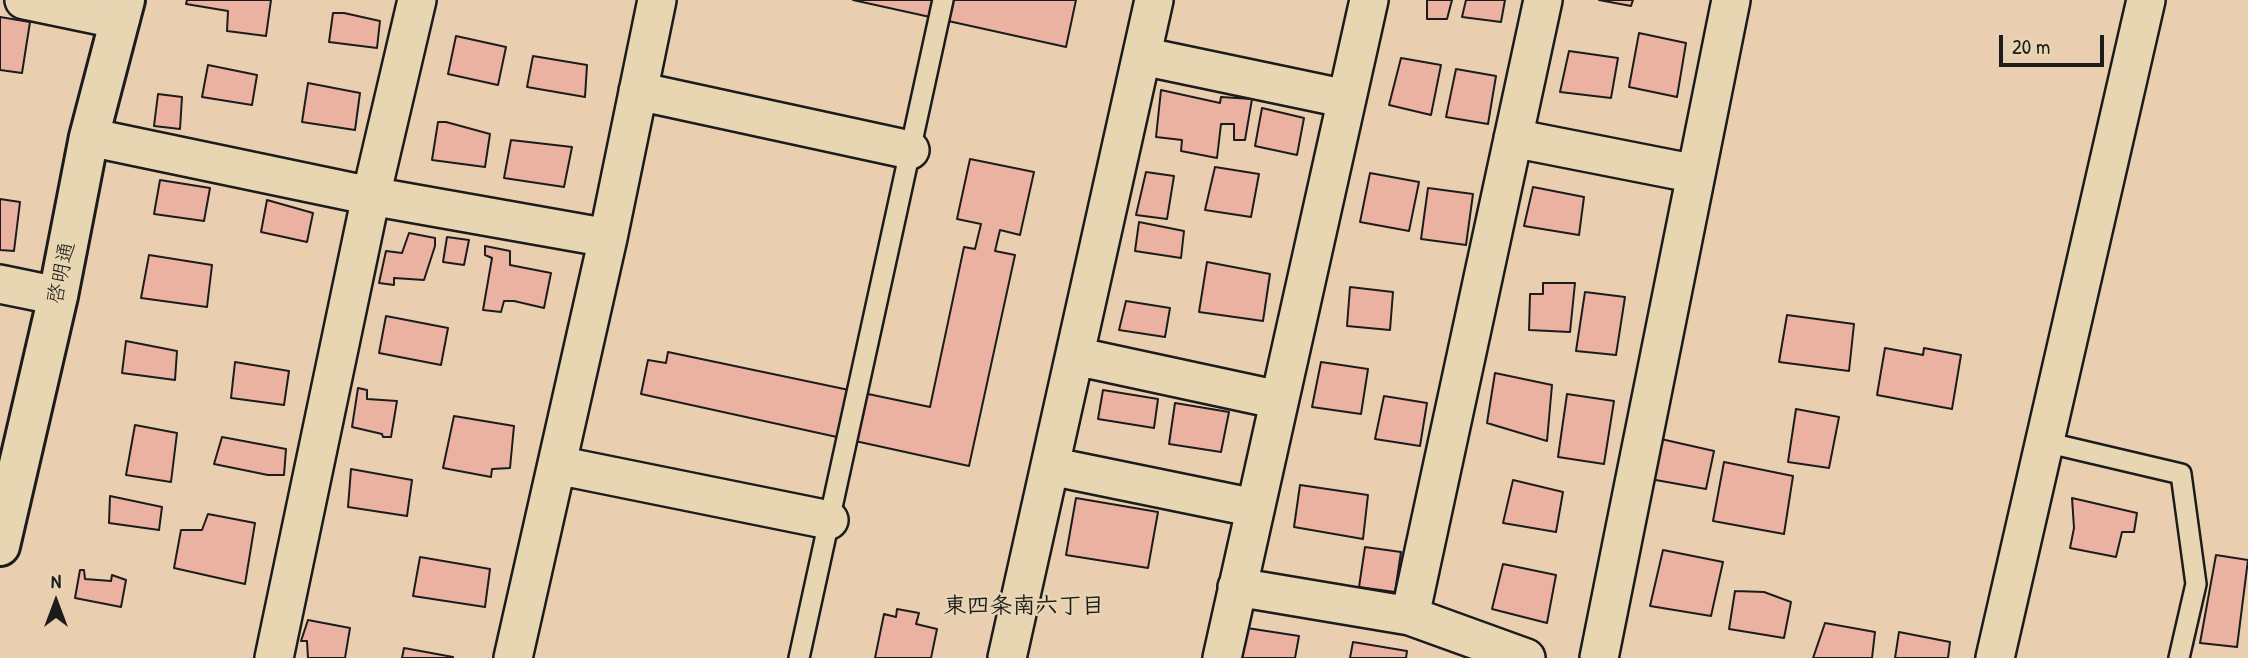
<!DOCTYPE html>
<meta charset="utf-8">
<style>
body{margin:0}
#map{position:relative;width:2248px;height:658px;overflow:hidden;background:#e9cfb0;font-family:"Patrick Hand",sans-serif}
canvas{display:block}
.north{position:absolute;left:21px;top:567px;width:70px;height:70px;-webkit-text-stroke:5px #e8d6b3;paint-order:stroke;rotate:0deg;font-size:19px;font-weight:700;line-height:28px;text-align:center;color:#1c1c1c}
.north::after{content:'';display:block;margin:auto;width:24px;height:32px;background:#1c1c1c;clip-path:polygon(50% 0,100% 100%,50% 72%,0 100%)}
.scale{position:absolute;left:1999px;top:35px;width:105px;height:32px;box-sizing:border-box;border:4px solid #1c1c1c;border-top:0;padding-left:9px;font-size:21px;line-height:24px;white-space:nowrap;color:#1c1c1c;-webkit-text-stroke:5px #e8d6b3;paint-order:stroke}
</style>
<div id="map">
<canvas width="2248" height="658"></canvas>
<div class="north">N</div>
<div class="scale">20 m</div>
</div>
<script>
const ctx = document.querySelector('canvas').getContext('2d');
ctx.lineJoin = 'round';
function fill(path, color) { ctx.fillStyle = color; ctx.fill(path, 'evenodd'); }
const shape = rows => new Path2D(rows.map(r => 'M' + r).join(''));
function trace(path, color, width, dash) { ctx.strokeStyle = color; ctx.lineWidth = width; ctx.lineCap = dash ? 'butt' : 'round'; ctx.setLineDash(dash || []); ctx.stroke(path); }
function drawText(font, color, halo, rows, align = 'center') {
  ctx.font = font + ' "Patrick Hand","Klee One",sans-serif'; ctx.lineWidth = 5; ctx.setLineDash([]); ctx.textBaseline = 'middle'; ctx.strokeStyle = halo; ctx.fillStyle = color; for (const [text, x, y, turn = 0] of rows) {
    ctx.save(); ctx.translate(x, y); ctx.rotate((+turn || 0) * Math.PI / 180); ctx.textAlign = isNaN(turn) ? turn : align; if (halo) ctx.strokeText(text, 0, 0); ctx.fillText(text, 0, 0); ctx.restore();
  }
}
const building = shape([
 [187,0,271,0,266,36,227,31,228,11,186,4,187,0],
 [853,0,1076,0,1066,47,853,0],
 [1427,0,1452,0,1447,19,1427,19,1427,0],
 [1466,0,1505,0,1501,22,1462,17,1466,0],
 [1599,0,1633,0,1631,6,1599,0],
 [333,13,344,13,380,21,377,48,329,42,333,13],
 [0,17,30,22,22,73,0,70,0,17],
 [1639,33,1686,43,1677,97,1629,87,1639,33],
 [456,36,506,47,498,85,448,74,456,36],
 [1569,51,1618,58,1611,98,1560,92,1569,51],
 [533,56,587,65,585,97,527,87,533,56],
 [1401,58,1441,65,1431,115,1389,105,1401,58],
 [208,65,257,75,252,105,202,97,208,65],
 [1456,69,1496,76,1488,124,1446,117,1456,69],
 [308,83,360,93,355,130,302,122,308,83],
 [1161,90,1220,103,1221,97,1252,99,1245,140,1234,140,1234,124,1221,124,1217,158,1181,151,1182,140,1156,137,1161,90],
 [158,94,182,97,180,129,154,126,158,94],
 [1262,108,1304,118,1297,155,1255,146,1262,108],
 [438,122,446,122,490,134,485,167,432,160,438,122],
 [511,140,572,147,564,187,504,178,511,140],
 [970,159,1034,172,1020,235,1000,230,995,251,1015,255,969,466,641,394,648,360,666,363,668,352,930,407,964,247,975,249,981,224,957,219,970,159],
 [1215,167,1259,174,1251,217,1205,210,1215,167],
 [1146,172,1174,176,1167,219,1136,215,1146,172],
 [1370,173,1419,182,1409,231,1360,222,1370,173],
 [160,180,210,188,204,221,154,214,160,180],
 [1533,187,1584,197,1579,235,1524,226,1533,187],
 [1428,188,1473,194,1466,245,1421,239,1428,188],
 [0,199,20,202,14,251,0,250,0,199],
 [267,200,313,213,307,242,261,232,267,200],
 [1139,222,1184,231,1181,258,1135,251,1139,222],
 [409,233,435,238,435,246,424,280,394,278,394,285,379,283,386,251,402,253,409,233],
 [447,237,469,240,464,265,443,262,447,237],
 [485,246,510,251,510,265,551,273,544,308,514,301,504,301,501,312,483,310,492,258,485,255,485,246],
 [149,255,212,265,207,307,141,298,149,255],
 [1207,262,1270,274,1263,321,1199,312,1207,262],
 [1543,283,1575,283,1570,332,1529,330,1530,294,1543,294,1543,283],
 [1350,287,1393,292,1390,330,1347,326,1350,287],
 [1585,292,1625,297,1616,355,1576,351,1585,292],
 [1126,301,1170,308,1165,337,1119,330,1126,301],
 [1787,315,1854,324,1849,371,1779,362,1787,315],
 [386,316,448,328,441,365,379,353,386,316],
 [126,341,177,351,175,380,122,373,126,341],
 [1885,348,1923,355,1924,348,1961,355,1952,409,1877,395,1885,348],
 [235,362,289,371,284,405,231,398,235,362],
 [1321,362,1368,369,1361,414,1312,407,1321,362],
 [1495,373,1552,385,1547,441,1487,423,1495,373],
 [358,388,367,390,367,399,397,401,391,437,383,437,382,434,352,427,358,388],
 [1103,390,1158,399,1154,428,1098,419,1103,390],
 [1567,394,1614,401,1604,464,1558,457,1567,394],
 [1384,396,1427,403,1420,446,1375,439,1384,396],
 [1175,403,1229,412,1221,452,1169,444,1175,403],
 [1796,409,1839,417,1829,468,1788,462,1796,409],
 [454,416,514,426,510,468,492,469,491,477,443,468,454,416],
 [135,425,177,433,171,482,126,475,135,425],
 [222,437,286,449,284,475,268,475,214,464,222,437],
 [1661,439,1714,451,1706,489,1650,479,1661,439],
 [1724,462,1793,476,1784,534,1713,521,1724,462],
 [351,469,412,480,407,516,348,507,351,469],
 [1513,480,1563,492,1556,532,1503,523,1513,480],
 [1300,485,1368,495,1363,539,1294,527,1300,485],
 [110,496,162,507,159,530,109,523,110,496],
 [1076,498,1158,512,1148,568,1066,555,1076,498],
 [2072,498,2137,513,2134,532,2122,532,2116,557,2070,548,2074,528,2072,498],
 [208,514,255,523,245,584,174,568,181,530,202,530,208,514],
 [1365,547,1401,552,1395,592,1359,587,1365,547],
 [1663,550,1723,562,1711,616,1650,606,1663,550],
 [2216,555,2248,560,2237,647,2200,643,2216,555],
 [420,557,490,569,485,607,413,596,420,557],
 [1503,564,1556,575,1547,623,1492,609,1503,564],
 [80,570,84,570,85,579,111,581,112,575,126,580,121,607,75,598,80,570],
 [1735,591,1764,592,1791,602,1784,638,1729,629,1735,591],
 [897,609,919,613,916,624,937,629,931,658,875,658,884,614,896,617,897,609],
 [308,620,350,628,345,658,308,658,307,641,301,641,308,620],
 [1825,623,1875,632,1872,658,1813,658,1825,623],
 [1247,628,1299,636,1295,658,1242,658,1247,628],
 [1899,632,1950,642,1948,658,1895,658,1899,632],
 [1353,642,1407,651,1406,658,1350,658,1353,642],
 [404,648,453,657,453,658,402,658,404,648]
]);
const lane = shape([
 [2045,442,2181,474,2196,584,2179,658],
 [799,658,943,0]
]);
const street = shape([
 [24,0,120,20],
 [1142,56,1347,99],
 [638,91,910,150],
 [89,137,371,196,608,238],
 [1513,138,1696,174],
 [0,284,58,296],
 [1075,356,1279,400],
 [557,465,829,520],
 [1050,466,1255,508],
 [1237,587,1410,616,1526,658],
 [1410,616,1543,0],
 [274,658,371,196,417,0],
 [513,658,608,238,657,0],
 [1007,658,1154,0],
 [1222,658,1369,0],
 [1599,658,1731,0],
 [1995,658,2146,0]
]);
const secondary = shape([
 [0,546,58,296,89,137,125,0]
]);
const streetNames = [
 ["啓明通",62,273,-78]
];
const neighbourhoodNames = [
 ["東四条南六丁目",1024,607]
];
fill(building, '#ebb2a2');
trace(building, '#1c1c1c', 2);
trace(lane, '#1c1c1c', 24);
trace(street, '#1c1c1c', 42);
trace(secondary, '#1c1c1c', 44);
trace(lane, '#e8d6b3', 19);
trace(street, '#e8d6b3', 37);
trace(secondary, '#e8d6b3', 38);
drawText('21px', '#1c1c1c', '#e8d6b3', streetNames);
drawText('bold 23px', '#1c1c1c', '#e8d6b3', neighbourhoodNames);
</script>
